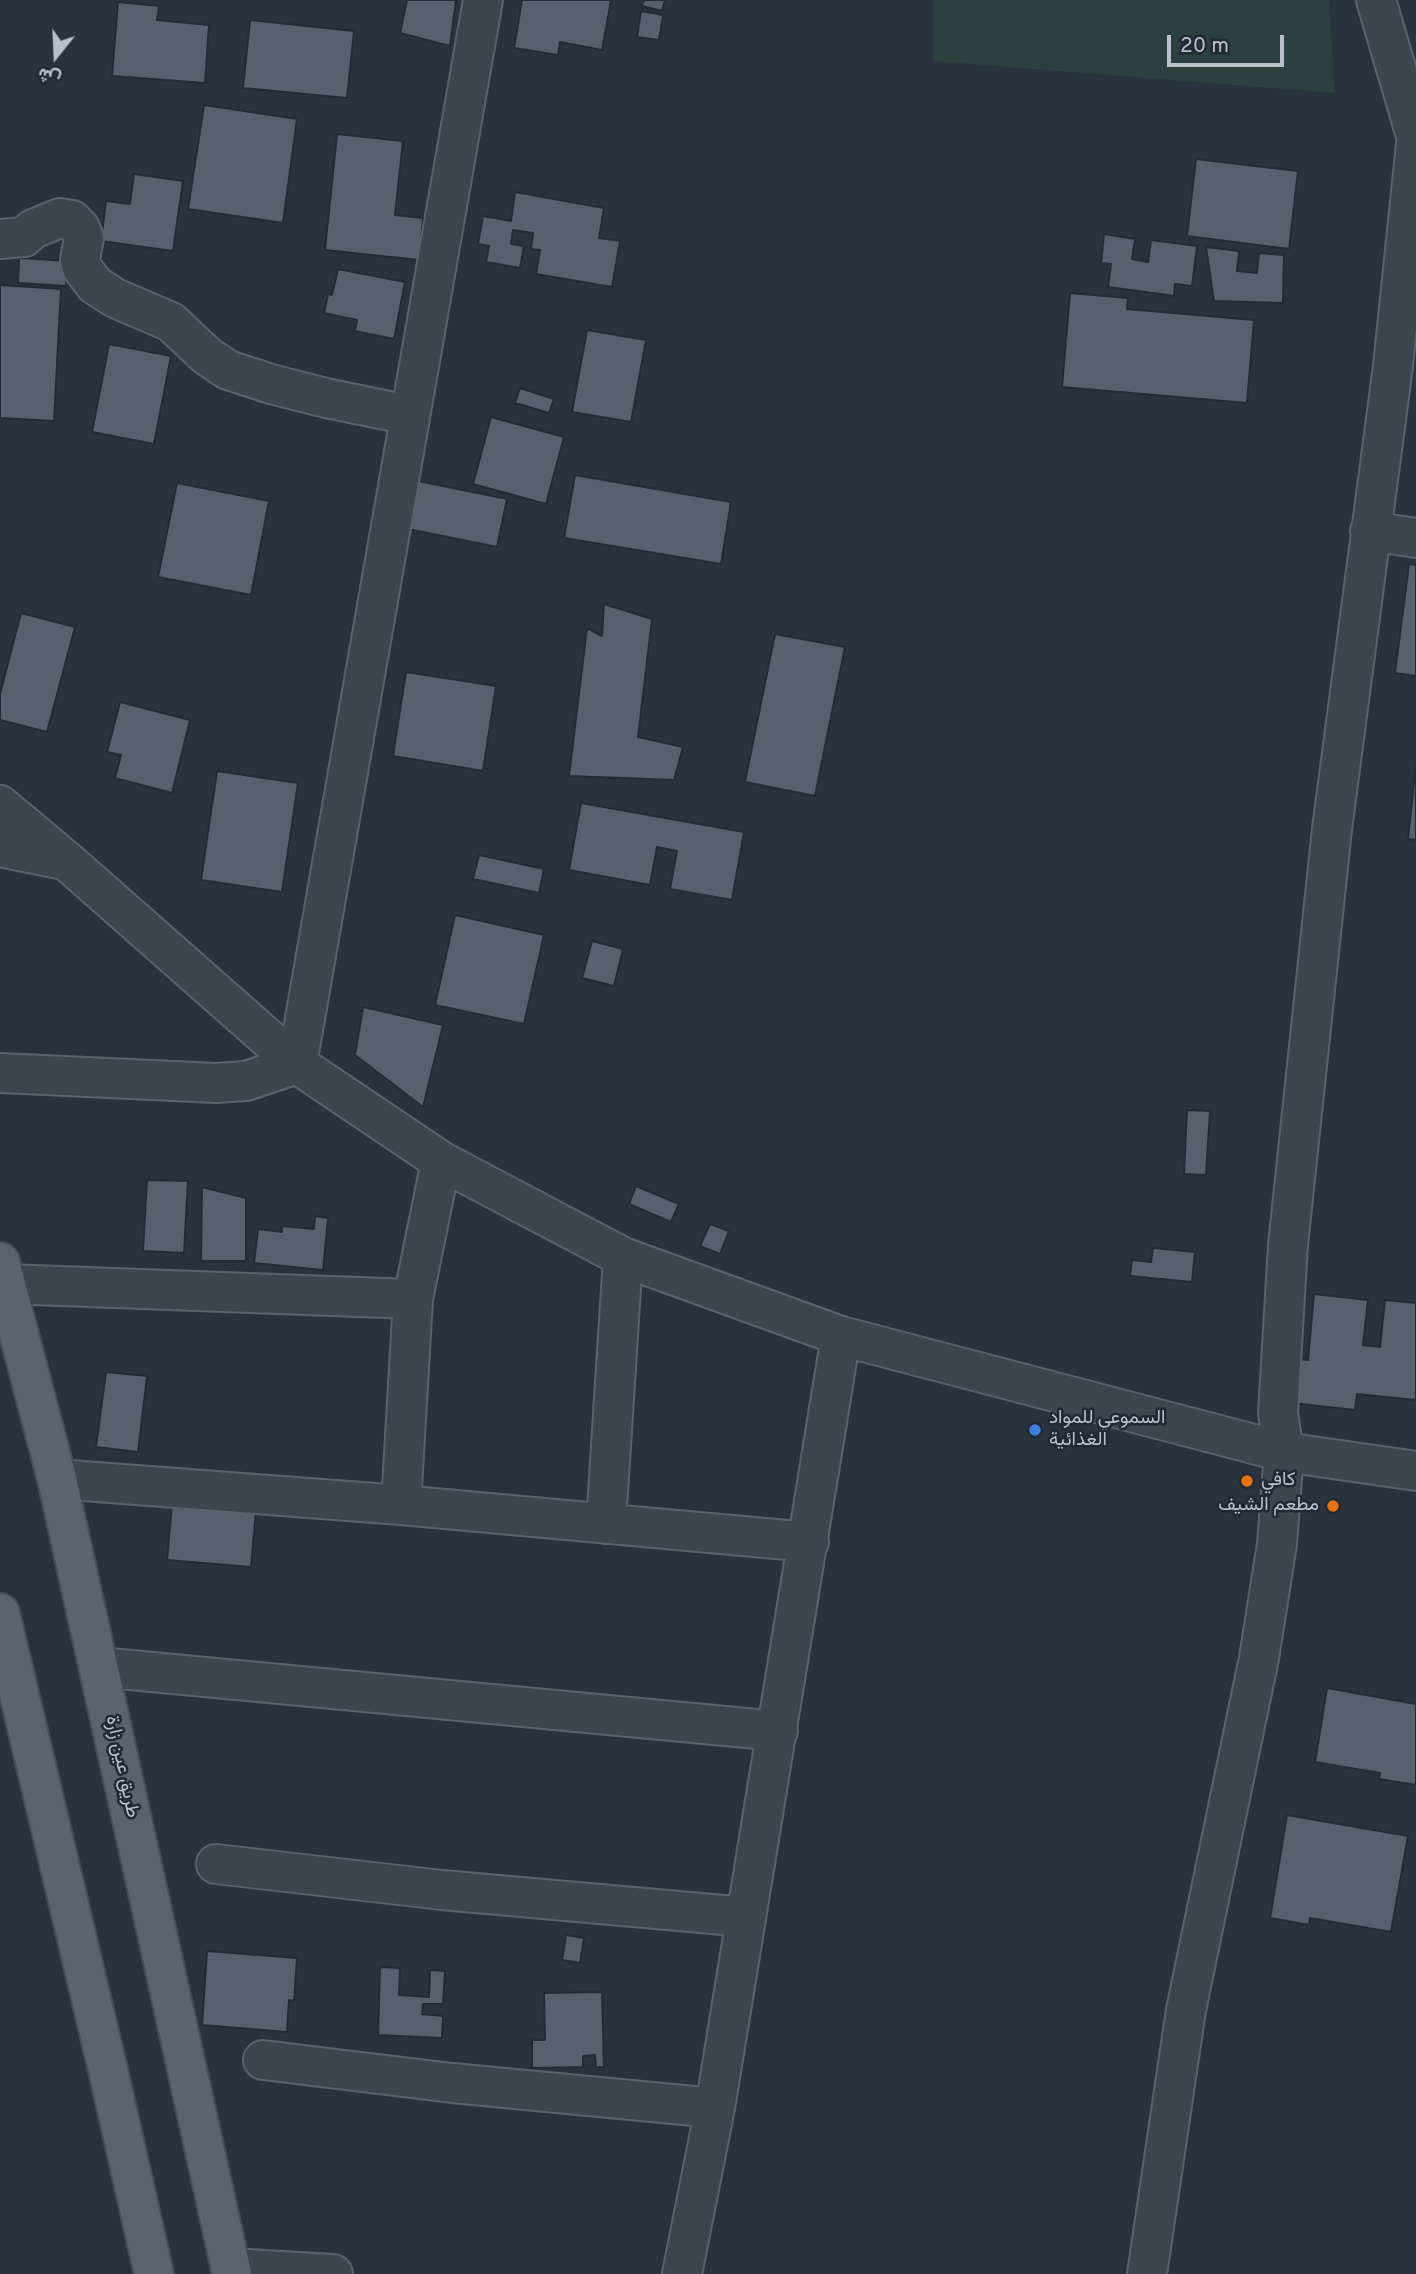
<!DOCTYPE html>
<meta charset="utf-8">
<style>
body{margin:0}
#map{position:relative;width:1416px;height:2274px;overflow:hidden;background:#29333e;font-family:Overpass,Vazirmatn,sans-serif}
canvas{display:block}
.north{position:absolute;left:21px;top:21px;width:70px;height:70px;-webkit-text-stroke:5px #212a34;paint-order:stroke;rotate:198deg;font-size:19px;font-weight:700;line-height:28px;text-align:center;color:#b9c0c9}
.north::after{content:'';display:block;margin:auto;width:24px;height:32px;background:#b9c0c9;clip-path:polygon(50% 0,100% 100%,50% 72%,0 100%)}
.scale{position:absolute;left:1167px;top:35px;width:117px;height:32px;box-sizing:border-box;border:4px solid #b9c0c9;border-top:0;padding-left:9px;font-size:21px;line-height:24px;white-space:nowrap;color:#b9c0c9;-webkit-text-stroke:5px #212a34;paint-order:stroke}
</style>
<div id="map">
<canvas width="1416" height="2274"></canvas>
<div class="north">ش</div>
<div class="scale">20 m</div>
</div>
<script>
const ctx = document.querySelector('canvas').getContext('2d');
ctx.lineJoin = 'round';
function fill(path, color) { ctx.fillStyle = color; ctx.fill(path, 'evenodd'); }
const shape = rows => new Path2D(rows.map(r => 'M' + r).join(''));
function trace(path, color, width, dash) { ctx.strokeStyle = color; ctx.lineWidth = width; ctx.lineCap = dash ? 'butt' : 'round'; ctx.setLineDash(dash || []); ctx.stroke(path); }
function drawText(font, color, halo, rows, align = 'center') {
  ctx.font = font + ' Overpass,Vazirmatn,sans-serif'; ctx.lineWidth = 5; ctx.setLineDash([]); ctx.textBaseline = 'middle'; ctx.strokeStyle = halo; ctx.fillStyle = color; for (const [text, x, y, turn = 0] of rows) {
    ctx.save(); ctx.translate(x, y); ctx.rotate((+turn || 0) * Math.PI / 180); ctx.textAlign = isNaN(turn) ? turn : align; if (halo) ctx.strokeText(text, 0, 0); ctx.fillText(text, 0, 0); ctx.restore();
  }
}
const green = shape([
 [933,0,1329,0,1335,93,933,61]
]);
const building = shape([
 [407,0,456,0,450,46,400,33,407,0],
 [522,0,611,0,602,50,560,42,558,55,514,48,522,0],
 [644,0,665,0,662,11,642,6,644,0],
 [118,2,159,6,157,20,209,25,205,83,112,76,118,2],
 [641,11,663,15,659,40,637,37,641,11],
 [250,20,354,31,347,98,243,88,250,20],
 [204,105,297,119,283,223,188,209,204,105],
 [337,134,403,141,395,215,423,218,419,260,325,250,337,134],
 [1196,159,1298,171,1289,249,1187,236,1196,159],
 [134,174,183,181,173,251,101,241,106,201,130,204,134,174],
 [515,192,604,208,599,238,620,241,612,287,536,274,540,250,531,249,533,233,513,230,511,244,524,246,520,268,486,262,489,246,478,244,483,216,511,221,515,192],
 [1104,234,1135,239,1132,259,1148,262,1151,240,1197,246,1192,286,1175,284,1174,296,1108,287,1111,264,1101,263,1104,234],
 [1206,247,1239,251,1237,271,1257,273,1259,253,1284,255,1283,303,1214,301,1206,247],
 [19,258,68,261,66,286,18,283,19,258],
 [338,269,405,282,394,339,355,331,357,320,324,313,328,294,332,295,338,269],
 [0,285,61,289,54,421,0,418,0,285],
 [1070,293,1128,298,1127,309,1254,320,1247,403,1062,387,1070,293],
 [587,330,646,340,631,422,572,412,587,330],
 [109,344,171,356,154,444,92,432,109,344],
 [520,388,554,399,549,413,515,403,520,388],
 [491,417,564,437,546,504,473,484,491,417],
 [575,475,731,502,721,564,564,538,575,475],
 [418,481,507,499,497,547,408,529,418,481],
 [177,483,269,501,251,595,158,577,177,483],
 [1409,564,1416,565,1416,676,1395,673,1409,564],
 [604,604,652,619,638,737,683,747,674,780,569,776,587,628,602,636,604,604],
 [21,613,75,627,47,732,0,720,0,694,21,613],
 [775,634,845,647,815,796,745,782,775,634],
 [406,672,496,686,483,771,393,756,406,672],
 [120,702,190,720,172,793,115,778,121,755,107,752,120,702],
 [1416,763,1416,840,1408,839,1416,763],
 [217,771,298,783,282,892,201,880,217,771],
 [581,803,744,832,732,900,670,889,677,851,657,847,650,885,569,870,581,803],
 [479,855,544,869,539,893,473,879,479,855],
 [455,915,544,935,524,1024,435,1005,455,915],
 [592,941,623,949,614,986,582,978,592,941],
 [363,1007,443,1025,423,1107,355,1055,363,1007],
 [1187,1110,1210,1111,1206,1175,1184,1174,1187,1110],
 [147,1180,188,1181,184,1253,143,1251,147,1180],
 [636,1186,679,1204,671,1222,629,1204,636,1186],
 [202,1187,246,1198,246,1261,201,1261,202,1187],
 [315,1216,328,1218,323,1270,254,1263,258,1229,282,1232,282,1226,314,1229,315,1216],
 [710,1224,729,1231,720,1254,700,1246,710,1224],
 [1153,1248,1195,1252,1192,1282,1130,1276,1132,1260,1151,1262,1153,1248],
 [1314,1294,1368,1300,1363,1345,1380,1347,1385,1300,1416,1303,1416,1400,1357,1394,1355,1410,1292,1403,1297,1359,1308,1360,1314,1294],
 [106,1372,147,1376,138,1452,96,1447,106,1372],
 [173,1492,257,1499,251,1567,167,1560,173,1492],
 [1327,1688,1416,1704,1416,1785,1379,1779,1380,1773,1315,1762,1327,1688],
 [1287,1815,1408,1836,1391,1932,1310,1918,1309,1925,1270,1918,1287,1815],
 [566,1935,584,1938,580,1963,562,1960,566,1935],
 [207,1951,297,1958,294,2001,289,2000,287,2032,202,2025,207,1951],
 [380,1967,400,1968,399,1995,429,1997,430,1970,445,1971,443,2004,423,2004,422,2014,443,2016,442,2038,378,2035,380,1967],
 [602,1992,604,2067,596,2067,595,2055,583,2056,583,2067,532,2068,532,2040,545,2040,544,1993,602,1992]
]);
const minor = shape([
 [1376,0,1416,136],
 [0,239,24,237,33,229,60,218,72,220,80,228,84,238,80,260,82,268,95,285,115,298,171,322,207,356,228,370,271,384,326,398,409,415],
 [1370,531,1416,538],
 [0,805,68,862,297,1064,441,1161,623,1257,841,1336,1284,1452,1416,1471],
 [0,847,63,860],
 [0,1073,216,1083,246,1081,297,1064,483,0],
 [6,1284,413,1299,441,1161],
 [57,1479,401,1505,809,1542],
 [401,1505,413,1299],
 [606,1524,623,1257],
 [99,1667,778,1731],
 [216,1864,442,1890,746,1917],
 [263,2060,452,2083,715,2108],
 [231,2268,333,2274],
 [682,2274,715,2108,841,1336],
 [1147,2274,1186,2010,1259,1658,1277,1544,1284,1452,1278,1413,1288,1245,1332,829,1393,366,1416,144]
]);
const major = shape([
 [0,1262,57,1479,232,2274],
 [0,1613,108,2070,154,2274]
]);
const markers = [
 [1035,1430,7,"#3f7fe0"],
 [1247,1481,7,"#e8710a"],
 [1333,1506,7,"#e8710a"]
];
const poiNames = [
 ["السموعي للمواد",1049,1419],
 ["الغذائية",1049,1441],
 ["كافي",1261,1481],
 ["مطعم الشيف",1319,1506,"right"]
];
const streetNames = [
 ["طريق عين زارة",121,1767,78]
];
fill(green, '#2c4040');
fill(building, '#57616e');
trace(building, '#232c36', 2);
trace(minor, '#5a636c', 42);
trace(major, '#464e57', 42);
trace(minor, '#3d454e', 38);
trace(major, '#5b646e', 38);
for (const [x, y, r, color] of markers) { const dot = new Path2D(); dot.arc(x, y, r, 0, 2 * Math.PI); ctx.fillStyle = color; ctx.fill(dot); trace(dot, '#212a34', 2.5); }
drawText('19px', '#b9c0c9', '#212a34', poiNames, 'left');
drawText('19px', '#b9c0c9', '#212a34', streetNames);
</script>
